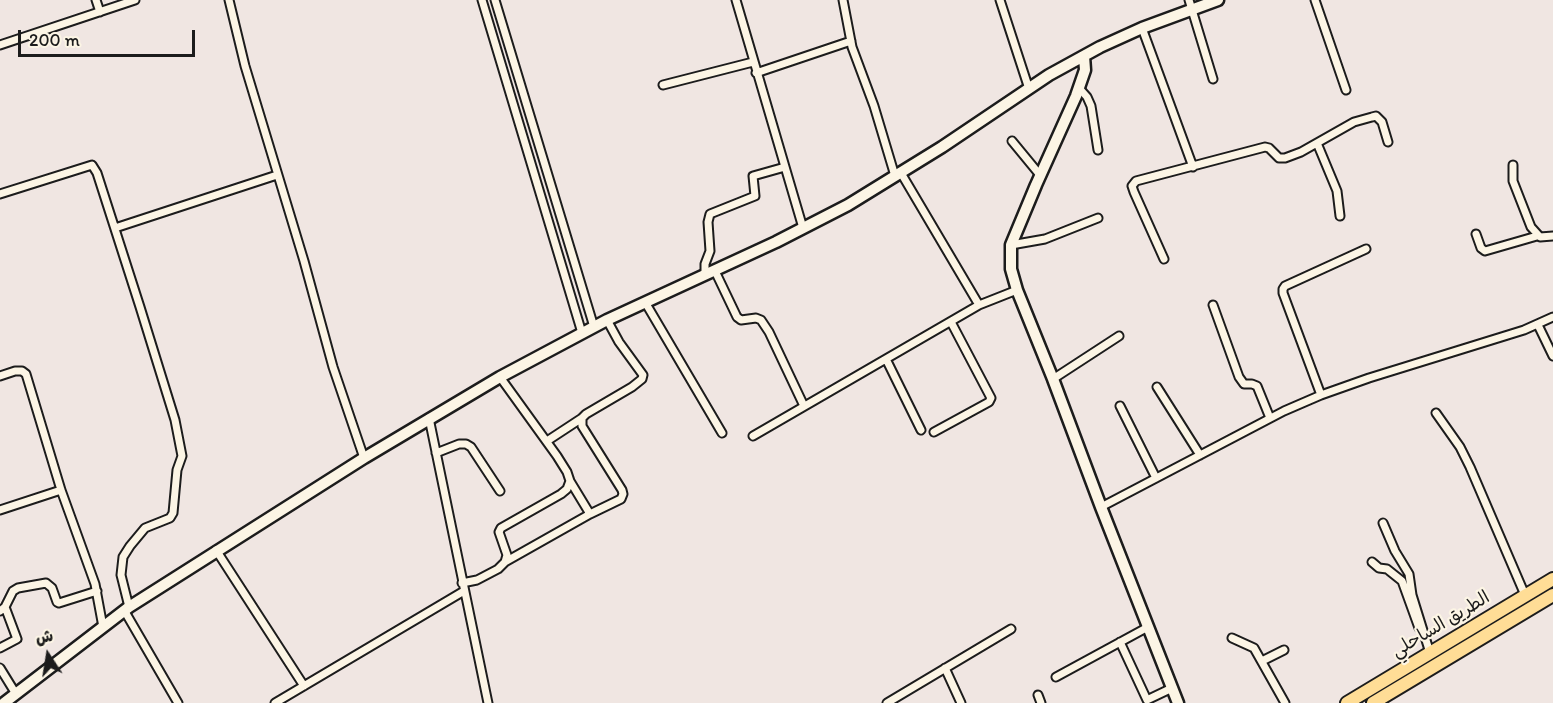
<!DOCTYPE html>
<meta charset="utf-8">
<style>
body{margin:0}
#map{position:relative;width:1553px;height:703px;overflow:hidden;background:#f0e6e2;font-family:Itim,"Playpen Sans Arabic",sans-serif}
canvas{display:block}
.north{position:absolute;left:18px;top:625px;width:60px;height:60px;-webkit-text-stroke:4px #fcf5e5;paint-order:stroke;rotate:348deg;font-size:16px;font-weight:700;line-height:24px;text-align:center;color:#1c1c1c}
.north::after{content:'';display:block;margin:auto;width:21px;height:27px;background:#1c1c1c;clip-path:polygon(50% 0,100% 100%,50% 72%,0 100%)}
.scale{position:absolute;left:18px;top:30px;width:177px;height:27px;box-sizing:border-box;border:3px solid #1c1c1c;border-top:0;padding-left:8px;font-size:18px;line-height:21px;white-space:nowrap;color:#1c1c1c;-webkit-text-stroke:4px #fcf5e5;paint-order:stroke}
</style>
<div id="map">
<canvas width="1553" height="703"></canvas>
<div class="north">ش</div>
<div class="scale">200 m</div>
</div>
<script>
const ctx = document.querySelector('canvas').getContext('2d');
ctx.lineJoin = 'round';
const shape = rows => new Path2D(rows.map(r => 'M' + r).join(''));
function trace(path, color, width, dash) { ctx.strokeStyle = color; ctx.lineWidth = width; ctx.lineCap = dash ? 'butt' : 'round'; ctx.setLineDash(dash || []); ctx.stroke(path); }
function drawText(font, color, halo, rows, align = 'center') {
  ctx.font = font + ' Itim,"Playpen Sans Arabic",sans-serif'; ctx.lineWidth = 4.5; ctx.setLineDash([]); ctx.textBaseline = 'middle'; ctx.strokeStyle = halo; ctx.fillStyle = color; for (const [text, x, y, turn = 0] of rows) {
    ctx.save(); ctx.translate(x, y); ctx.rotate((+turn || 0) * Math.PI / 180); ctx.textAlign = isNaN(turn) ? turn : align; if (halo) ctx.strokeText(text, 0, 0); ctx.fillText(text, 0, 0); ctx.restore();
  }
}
const street = shape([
 [96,0,100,12],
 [229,0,245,66,304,261,333,367,364,458],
 [482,0,582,333],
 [495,0,594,327],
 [736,0,803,228],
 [843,0,852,47,874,106,895,176],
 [1000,0,1029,89],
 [1189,0,1213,79],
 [1315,0,1346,90],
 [1142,28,1193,167],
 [0,45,135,0],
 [756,73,851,41],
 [663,85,753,62],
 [1079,88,1087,97,1091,106,1098,150],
 [1012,141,1040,175],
 [1317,143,1337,191,1340,216],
 [1513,165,1513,181,1531,227,1540,237,1553,236],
 [901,173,979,305],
 [0,194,92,165,97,173,140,307,175,420,182,456,177,470,173,513,170,518,145,528,130,546,123,557,121,575,129,607],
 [115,228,277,175],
 [1476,234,1481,248,1485,251,1537,236],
 [1011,245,1045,239,1098,218],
 [1164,259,1134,192,1132,186,1136,181,1265,147,1269,148,1279,158,1285,158,1301,152,1354,122,1372,117,1376,116,1382,122,1388,142],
 [715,271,737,317,741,320,756,318,761,320,769,332,804,406],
 [705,275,705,264,710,251,708,222,710,214,755,196,753,176,785,167],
 [645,302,722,433],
 [1213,305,1239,377,1244,384,1252,384,1257,386,1270,418],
 [1538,325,1553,356],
 [886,359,921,430],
 [0,376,15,371,22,371,26,374,61,490,95,584,103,627],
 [1053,379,1119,336],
 [1157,387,1200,455],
 [1321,395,1283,293,1283,289,1285,286,1366,249],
 [1120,406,1156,478],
 [1436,413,1460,447,1470,467,1525,595],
 [429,418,488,703],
 [934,432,989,402,991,398,951,322],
 [753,436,979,305,1017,290],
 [547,441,582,418],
 [436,453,459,444,466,444,471,447,500,491],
 [1101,507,1284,411,1321,395,1369,378,1524,330,1553,317],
 [0,510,61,490],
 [590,514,621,499,623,494,622,490,582,426,582,418,586,414,632,387,642,379,643,375,619,342,607,320],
 [1383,523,1395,551,1409,574,1412,595,1430,653],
 [216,550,304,686],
 [505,562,590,514,570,481],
 [1372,562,1379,568,1387,569,1402,581,1419,628],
 [462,583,477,580,498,569,505,562,507,555,499,532,501,528,561,494,567,489,570,481,567,472,557,456,500,377],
 [124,610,178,703],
 [0,611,5,607,13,591,18,588,46,583,52,588,57,602,59,603,97,591],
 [1232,638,1254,648,1285,703],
 [1120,642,1147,700,1172,688],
 [0,648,17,639,5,607],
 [1262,661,1284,650],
 [0,668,16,694],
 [945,668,961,703],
 [1056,677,1148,627],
 [1038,695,1041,703],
 [275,703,464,591],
 [887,703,1011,629]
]);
const secondary = shape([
 [1084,56,1085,70,1076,96,1036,185,1011,245,1011,269,1017,290,1053,379,1101,507,1178,703],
 [4,703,129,607,364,458,500,377,607,320,776,242,848,205,942,147,1049,75,1100,47,1142,28,1218,0]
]);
const highway = shape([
 [1347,703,1553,579],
 [1373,703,1553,595]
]);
const streetNames = [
 ["الطريق الساحلي",1441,625,-31]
];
trace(street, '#1c1c1c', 11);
trace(secondary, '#1c1c1c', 15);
trace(highway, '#1c1c1c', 16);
trace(street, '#fcf5e5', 7);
trace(secondary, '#fcf5e5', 10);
trace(highway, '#ffdd96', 12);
drawText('18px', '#1c1c1c', '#fcf5e5', streetNames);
</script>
